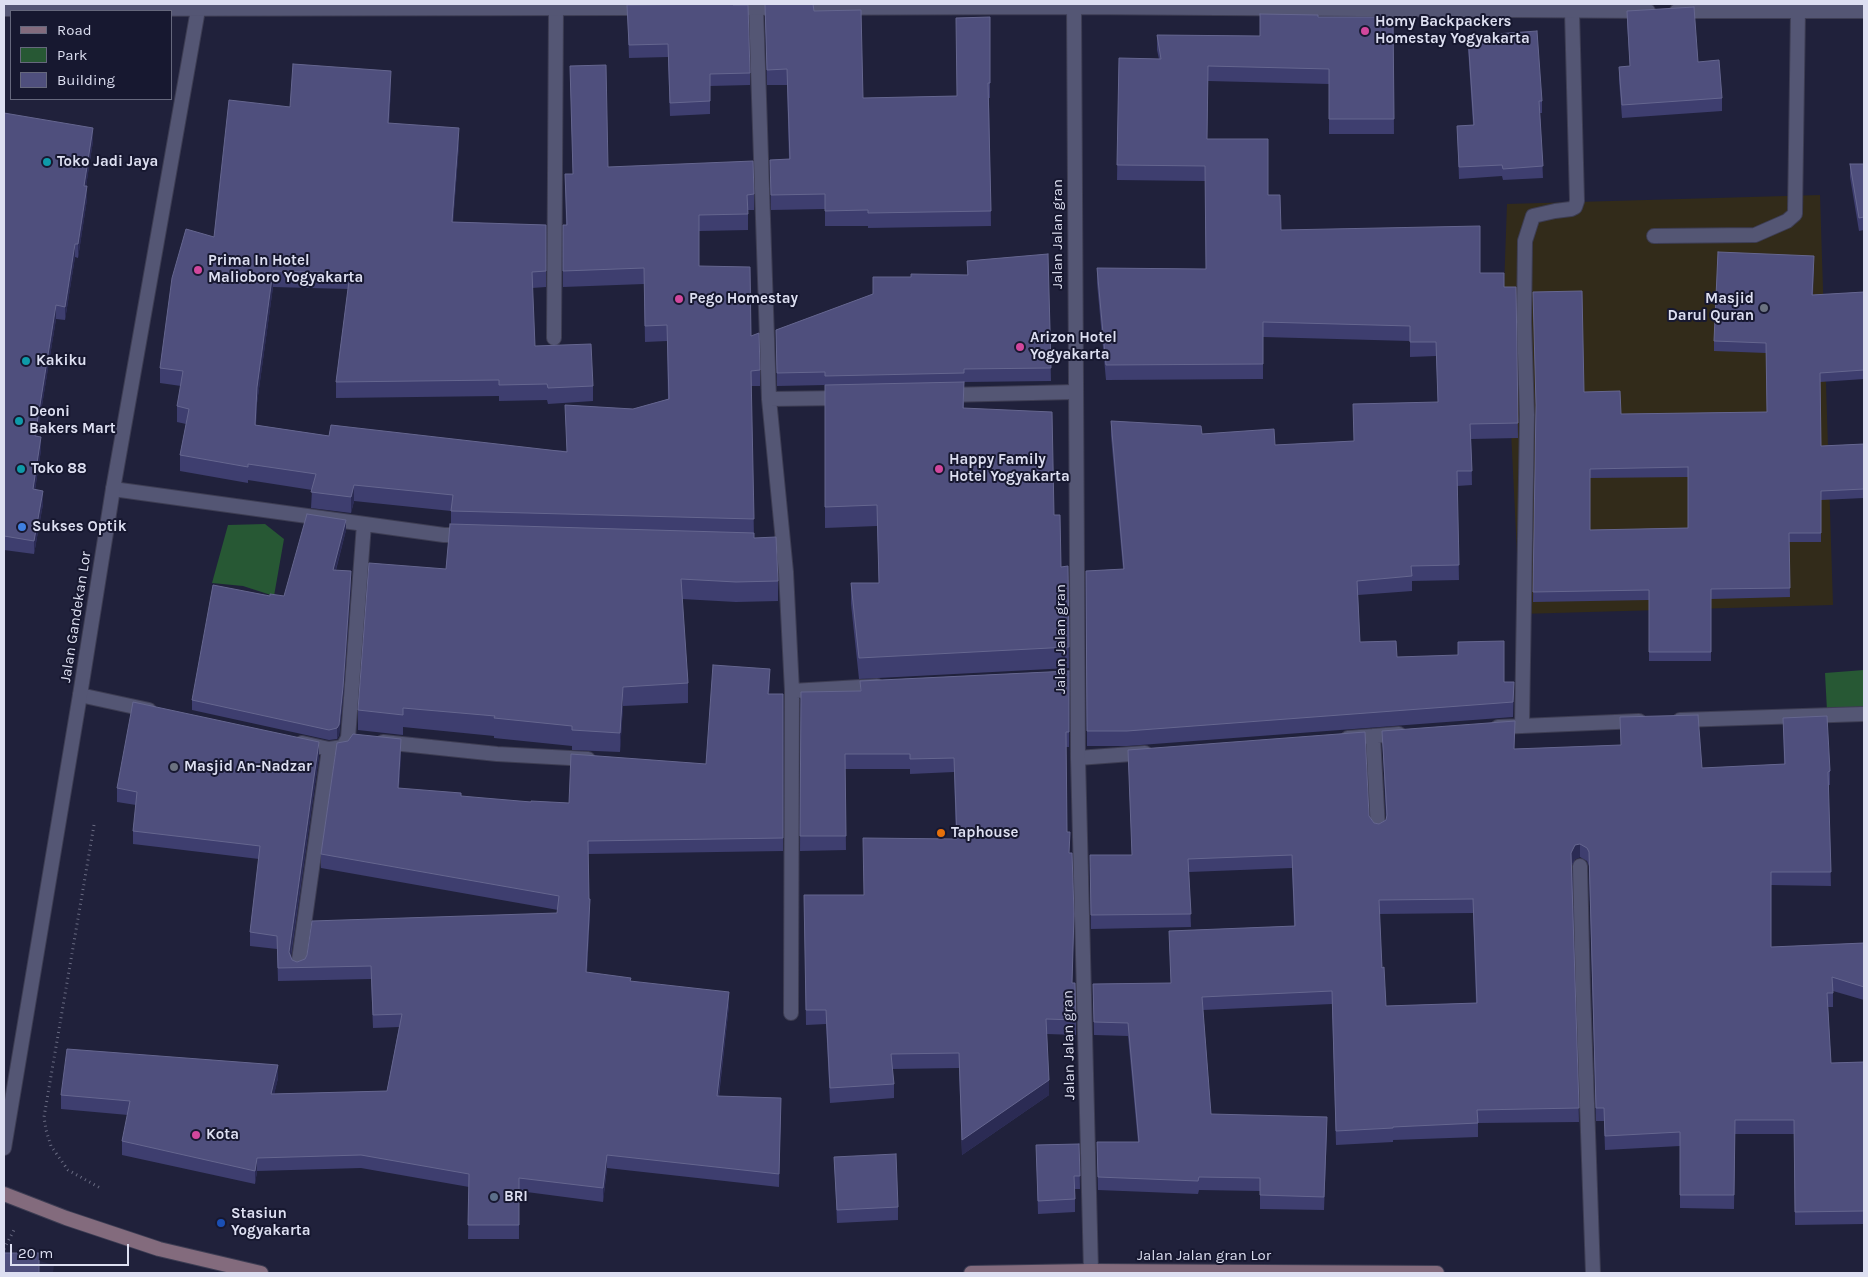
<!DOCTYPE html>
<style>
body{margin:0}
#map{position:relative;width:1868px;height:1277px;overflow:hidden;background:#20213b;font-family:Karla,sans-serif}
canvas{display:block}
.frame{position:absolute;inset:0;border:5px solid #dddff1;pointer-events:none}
.legend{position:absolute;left:10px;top:10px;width:162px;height:90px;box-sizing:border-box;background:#171830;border:1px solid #66687d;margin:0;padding:6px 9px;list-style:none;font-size:15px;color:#dddff1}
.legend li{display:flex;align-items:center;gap:10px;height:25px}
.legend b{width:25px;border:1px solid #66687d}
.scale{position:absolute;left:10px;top:1244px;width:119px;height:22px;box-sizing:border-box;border:2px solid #dddff1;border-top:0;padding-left:6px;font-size:15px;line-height:18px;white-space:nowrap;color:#dddff1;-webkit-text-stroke:4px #171830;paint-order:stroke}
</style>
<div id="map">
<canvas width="1868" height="1277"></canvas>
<div class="frame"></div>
<ul class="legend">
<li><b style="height:6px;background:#836b7d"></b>Road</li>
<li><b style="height:14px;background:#275834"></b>Park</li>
<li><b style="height:14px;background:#4f4f7d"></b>Building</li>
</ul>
<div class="scale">20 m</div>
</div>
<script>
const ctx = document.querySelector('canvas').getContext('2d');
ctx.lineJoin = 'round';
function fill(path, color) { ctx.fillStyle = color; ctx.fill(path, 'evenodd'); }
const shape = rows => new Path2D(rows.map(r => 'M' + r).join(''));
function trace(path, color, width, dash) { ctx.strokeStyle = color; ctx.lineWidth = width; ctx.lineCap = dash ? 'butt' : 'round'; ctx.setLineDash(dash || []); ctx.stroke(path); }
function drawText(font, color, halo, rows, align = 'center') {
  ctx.font = font + ' Karla,sans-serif'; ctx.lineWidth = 4; ctx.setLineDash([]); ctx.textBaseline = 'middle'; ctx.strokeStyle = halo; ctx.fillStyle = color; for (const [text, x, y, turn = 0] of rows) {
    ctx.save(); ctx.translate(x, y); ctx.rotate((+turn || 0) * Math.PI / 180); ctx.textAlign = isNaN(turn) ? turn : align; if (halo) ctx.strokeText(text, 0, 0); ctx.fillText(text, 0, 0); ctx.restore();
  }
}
const built = shape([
 [4,1251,54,1265,53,1273,4,1273]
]);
const education = shape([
 [1820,195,1833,605,1520,614,1504,288,1507,204]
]);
const green = shape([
 [265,524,284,539,274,596,243,586,212,583,228,525],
 [1864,670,1864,709,1827,711,1825,673]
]);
const path = shape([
 [94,825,44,1117,46,1130,51,1146,68,1170,102,1189],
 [4,1249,15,1228]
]);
const service = shape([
 [554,338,556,8]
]);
const minor = shape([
 [756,8,769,399],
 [1654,236,1755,235,1787,221,1795,214,1798,10],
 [946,395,1075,392],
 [842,398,769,399,786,572,792,691,877,686],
 [113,489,444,535,466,535],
 [80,695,149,710],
 [1680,720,1864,714],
 [1522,725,1527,415,1524,322,1525,241,1533,216,1555,211,1571,209,1575,207,1577,201,1572,11],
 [1498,727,1639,721],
 [1373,736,1378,829],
 [1348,738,1399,734],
 [383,742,497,754,588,759],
 [302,743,329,749,343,747,348,738,364,524],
 [1078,758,1145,753],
 [1580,866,1583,991,1593,1273],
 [298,967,329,749],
 [791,1013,792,691]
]);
const tertiary = shape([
 [1074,4,1078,758,1091,1271],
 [729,8,1074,7,1648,11],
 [4,9,645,8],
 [1677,11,1864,11],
 [4,1148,80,695,113,489,199,4]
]);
const secondary = shape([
 [4,1194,66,1218,159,1249,261,1273],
 [971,1273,1091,1271,1437,1273]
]);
const wall = shape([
 [765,4,814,11,863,98,957,96,990,17,990,98,989,98,991,226,868,228,868,226,825,226,825,209,771,210,770,160,789,159,787,85,767,85],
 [627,5,750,73,750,85,710,86,710,114,670,116,668,57,629,58],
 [1627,11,1698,62,1722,98,1722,111,1622,118,1619,80,1619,67,1630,66,1627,24],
 [1318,17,1393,17,1394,134,1329,134,1329,84,1208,81,1207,139,1268,195,1281,230,1480,273,1504,287,1516,287,1518,438,1471,439,1472,485,1457,486,1459,580,1412,581,1412,591,1358,595,1360,642,1397,657,1504,682,1514,682,1513,717,1127,746,1087,746,1086,571,1123,569,1111,436,1111,421,1202,434,1275,445,1354,441,1438,402,1436,356,1410,357,1410,341,1263,337,1263,379,1106,380,1097,283,1097,268,1206,269,1205,181,1117,180,1119,58,1159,59,1157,50,1157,35,1260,36],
 [1468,36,1542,101,1542,113,1540,113,1543,178,1503,180,1502,176,1459,179,1457,126,1473,125,1468,48],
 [570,66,608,167,754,194,754,210,748,210,748,230,699,231,699,266,751,336,760,370,760,386,751,386,754,538,778,581,778,601,736,602,682,599,688,683,688,703,623,706,620,752,572,750,572,746,494,738,494,736,403,727,403,735,358,730,358,710,446,569,451,524,451,511,354,501,351,513,311,508,312,490,248,480,248,483,180,471,180,455,186,424,177,422,177,406,181,386,160,383,160,368,214,237,290,107,391,87,389,123,459,144,453,222,546,225,546,287,532,288,535,346,593,386,593,401,548,404,547,400,499,401,499,396,336,398,336,382,348,289,273,287,257,403,256,425,329,436,567,451,565,405,633,409,668,399,667,341,645,342,644,284,563,287,563,225,566,225,565,174,573,174],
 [4,113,93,141,86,186,87,199,78,258,75,257,65,320,56,319,37,436,41,450,35,490,43,504,34,554,4,550],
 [1850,164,1864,164,1864,230,1859,231,1850,177],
 [1048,254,1051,381,964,382,964,408,1054,515,1061,567,1068,566,1069,668,859,679,851,604,851,583,879,583,877,526,825,528,825,385,777,386,776,330,873,294,967,275,967,261],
 [1814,265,1813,295,1864,292,1864,379,1820,382,1821,446,1864,444,1864,498,1821,500,1821,542,1789,542,1790,597,1711,599,1711,661,1649,661,1649,600,1533,602,1536,412,1584,392,1621,414,1767,412,1766,353,1714,351,1714,341],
 [1688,477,1688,528,1590,530,1590,478],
 [346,530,336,570,351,582,343,697,339,735,337,739,329,740,192,710,192,700,270,596,284,596],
 [1069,671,1069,747,1066,747,1067,832,1069,853,1072,983,1076,1020,1076,1035,1047,1034,1049,1095,962,1155,959,1068,892,1069,894,1084,894,1098,830,1103,826,1024,806,1025,804,895,864,895,956,839,954,772,910,774,910,769,845,769,846,850,800,851,801,692,860,691,860,681],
 [770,682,769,694,783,694,783,851,588,854,589,899,590,912,587,973,631,981,729,1005,719,1096,781,1098,779,1187,607,1168,603,1202,519,1191,519,1239,468,1239,469,1187,361,1168,257,1171,255,1184,122,1155,122,1141,128,1115,61,1109,61,1095,278,1078,274,1094,387,1091,399,1027,373,1028,371,979,278,981,277,949,250,946,250,932,259,859,133,844,133,831,136,805,117,802,117,788,319,756,291,956,292,960,297,962,557,913,558,910,321,868,321,854,401,753,399,788,461,797,531,802,569,803,706,764],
 [1620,717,1702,768,1784,764,1783,718,1830,771,1830,785,1828,785,1831,886,1771,885,1771,947,1864,943,1864,1000,1833,991,1833,1007,1828,1007,1831,1063,1864,1062,1864,1224,1795,1225,1794,1134,1735,1134,1734,1209,1680,1208,1680,1146,1605,1150,1604,1121,1596,1121,1589,866,1587,861,1580,857,1575,859,1572,865,1579,1122,1478,1123,1478,1137,1393,1140,1393,1142,1336,1145,1332,1004,1203,1010,1211,1114,1327,1130,1324,1210,1260,1209,1260,1191,1199,1190,1198,1194,1098,1190,1097,1142,1138,1142,1128,1036,1094,1035,1093,984,1171,983,1169,931,1294,926,1292,868,1189,872,1191,927,1091,929,1090,868,1132,855,1128,750,1369,816,1374,823,1379,824,1386,820,1386,817,1382,731,1514,749,1621,745],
 [1473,913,1476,1003,1386,1006,1382,968,1379,914],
 [1079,1144,1080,1189,1075,1189,1075,1212,1038,1214,1036,1145],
 [834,1157,898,1207,898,1220,837,1223]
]);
const shadedWall = shape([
 [391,71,391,87,388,139,388,123],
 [93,128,93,141,84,199,84,186],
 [459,128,459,144,452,238,452,222],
 [87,186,87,199,78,258,78,244],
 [75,244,75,257,65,320,65,307],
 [273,271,273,287,257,403,255,441,257,387],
 [56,305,56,319,35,449,35,436],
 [41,437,41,450,33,503,33,489],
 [354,485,354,501,351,513,351,497],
 [43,491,43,504,34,554,34,541],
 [346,520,346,530,333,580,333,570],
 [351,571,351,582,343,697,339,735,337,739,337,728],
 [770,669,770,682,768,708,768,694],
 [623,687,623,706,620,752,620,733],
 [401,739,401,753,398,802,398,788],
 [319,742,319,756,289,966,289,952],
 [1580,844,1580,857,1575,859,1571,866,1571,853,1575,845],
 [590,899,590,912,586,986,586,972],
 [729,992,729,1005,717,1109,717,1096],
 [278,1065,278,1078,271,1108,271,1094],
 [1049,1080,1049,1095,962,1155,962,1140],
 [607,1155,607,1168,603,1202,603,1188],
 [257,1158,257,1171,255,1184,255,1171]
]);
const building = shape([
 [733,4,733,5,748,5,750,73,710,74,710,101,670,103,668,44,629,45,627,5,733,4],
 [765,4,813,4,814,11,861,10,863,98,957,96,956,18,990,17,990,83,988,83,991,211,868,213,868,210,825,211,825,194,771,195,770,160,790,159,787,69,767,70,765,4],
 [1694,7,1698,62,1719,60,1722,98,1622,105,1619,67,1630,66,1627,11,1694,7],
 [1260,14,1318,15,1318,17,1393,17,1394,119,1329,119,1329,69,1208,66,1207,139,1268,139,1268,195,1280,195,1281,230,1480,226,1480,273,1504,273,1504,287,1516,287,1518,423,1470,424,1472,471,1457,471,1459,565,1411,566,1412,576,1357,581,1360,642,1396,641,1397,657,1458,655,1458,642,1504,641,1504,682,1514,682,1513,702,1127,731,1087,731,1086,571,1124,569,1111,421,1201,426,1202,434,1274,429,1275,445,1354,441,1353,404,1438,402,1436,342,1410,342,1410,326,1263,322,1263,364,1106,365,1097,268,1206,269,1205,166,1117,165,1119,58,1161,59,1157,35,1260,36,1260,14],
 [1537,31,1542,101,1539,101,1543,166,1503,169,1502,165,1459,167,1457,126,1474,125,1468,36,1537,31],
 [293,64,391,71,388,123,459,128,452,222,546,225,546,271,532,272,535,346,591,344,593,386,548,388,547,384,499,385,499,380,336,382,350,273,273,271,257,387,255,425,329,436,331,425,567,452,565,405,633,409,669,399,667,325,645,326,644,268,563,271,563,225,567,225,565,174,573,174,570,66,606,65,608,167,753,161,754,194,747,195,748,214,699,215,699,266,750,267,751,336,759,333,760,370,751,371,754,519,451,511,453,495,354,485,351,497,311,492,316,474,248,464,248,467,180,455,189,409,177,406,183,371,160,368,172,278,186,229,214,237,229,100,290,107,293,64],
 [4,113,93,128,84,186,87,186,78,244,75,244,65,307,56,305,35,436,41,437,33,489,43,491,34,541,4,536,4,113],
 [1850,164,1864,164,1864,217,1859,218,1850,164],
 [1718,252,1814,256,1812,295,1864,292,1864,370,1820,373,1821,446,1864,444,1864,489,1821,491,1821,533,1789,533,1790,588,1711,589,1711,652,1649,652,1649,590,1533,592,1536,405,1533,292,1582,291,1584,392,1620,391,1621,414,1767,412,1766,343,1714,341,1718,252],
 [1688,467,1688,528,1590,530,1590,469,1688,467],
 [1048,254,1051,368,964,369,964,373,825,376,825,372,777,373,776,330,873,294,873,277,911,277,911,274,968,275,967,261,1048,254],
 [964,382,963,408,1052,412,1054,515,1060,515,1061,567,1068,566,1069,647,859,658,851,583,879,583,877,505,825,507,825,385,964,382],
 [307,514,346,520,333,570,351,571,343,687,339,725,337,728,329,730,192,700,213,585,270,596,270,594,284,596,307,514],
 [450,524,754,533,754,538,776,537,778,581,736,582,681,579,688,683,623,687,620,733,572,730,572,726,494,718,495,716,403,708,403,715,358,710,369,563,446,569,450,524],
 [713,665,770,669,768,694,783,694,783,838,588,841,589,899,590,899,586,972,631,978,630,981,729,992,717,1096,781,1098,779,1174,607,1155,603,1188,519,1178,519,1225,468,1225,469,1174,361,1155,257,1158,255,1171,122,1141,130,1101,61,1095,67,1049,278,1065,271,1094,387,1091,402,1014,373,1015,371,966,278,968,277,936,250,932,260,846,133,831,137,792,117,788,133,702,319,742,289,952,292,960,297,962,305,959,307,955,312,921,557,913,559,896,321,854,337,743,348,741,353,734,401,739,398,788,461,793,461,796,531,802,531,801,569,803,571,754,706,764,713,665],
 [1069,671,1069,732,1066,732,1067,832,1070,832,1069,853,1072,853,1074,914,1072,983,1075,983,1076,1020,1046,1019,1049,1080,962,1140,959,1053,891,1054,894,1084,830,1088,826,1010,806,1010,804,895,864,895,863,838,957,839,954,758,910,759,910,754,845,754,846,836,800,836,801,692,861,691,860,681,1069,671],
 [1698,715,1702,768,1785,764,1783,718,1827,716,1830,771,1828,772,1831,872,1771,872,1771,947,1864,943,1864,987,1832,977,1833,993,1827,993,1831,1063,1864,1062,1864,1211,1795,1212,1794,1120,1735,1120,1734,1195,1680,1195,1680,1132,1605,1136,1604,1108,1596,1108,1589,852,1587,848,1580,844,1575,845,1571,853,1579,1108,1477,1110,1478,1123,1393,1127,1393,1128,1336,1131,1332,991,1202,997,1211,1114,1327,1117,1324,1197,1260,1195,1260,1178,1199,1177,1198,1181,1098,1177,1097,1142,1139,1142,1128,1023,1094,1022,1093,984,1171,983,1169,931,1295,926,1292,855,1188,859,1191,914,1091,915,1090,855,1132,855,1128,750,1365,732,1369,816,1374,823,1379,824,1386,820,1387,815,1382,731,1515,721,1514,749,1621,745,1620,717,1698,715],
 [1473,899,1477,1003,1386,1006,1384,967,1382,968,1379,900,1473,899],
 [1079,1144,1080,1176,1074,1176,1075,1199,1038,1201,1036,1145,1079,1144],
 [896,1154,898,1207,837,1210,834,1157,896,1154],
 [4,1253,39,1253,39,1273,4,1273,4,1253]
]);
const markers = [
 [1365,31,5,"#d1479c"],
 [47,162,5,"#0f9aa8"],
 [198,270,5,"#d1479c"],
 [679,299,5,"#d1479c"],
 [1764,308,5,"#6b7280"],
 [1020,347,5,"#d1479c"],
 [26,361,5,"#0f9aa8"],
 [19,421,5,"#0f9aa8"],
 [21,469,5,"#0f9aa8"],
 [939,469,5,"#d1479c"],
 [22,527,5,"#3f7fe0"],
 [174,767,5,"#6b7280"],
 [941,833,5,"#e8710a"],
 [196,1135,5,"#d1479c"],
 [494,1197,5,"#5c6f8a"],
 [221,1223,5,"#1a4fb4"]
];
const poiNames = [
 ["Homy Backpackers",1375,22],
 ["Homestay Yogyakarta",1375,39],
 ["Toko Jadi Jaya",57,162],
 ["Prima In Hotel",208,261],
 ["Malioboro Yogyakarta",208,278],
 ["Pego Homestay",689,299],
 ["Masjid",1754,299,"right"],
 ["Darul Quran",1754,316,"right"],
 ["Arizon Hotel",1030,338],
 ["Yogyakarta",1030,355],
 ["Kakiku",36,361],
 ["Deoni",29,412],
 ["Bakers Mart",29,429],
 ["Happy Family",949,460],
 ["Hotel Yogyakarta",949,477],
 ["Toko 88",31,469],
 ["Sukses Optik",32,527],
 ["Masjid An-Nadzar",184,767],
 ["Taphouse",951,833],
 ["Kota",206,1135],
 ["BRI",504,1197],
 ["Stasiun",231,1214],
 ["Yogyakarta",231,1231]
];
const streetNames = [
 ["Jalan Jalan gran",1058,234,-90],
 ["Jalan Gandekan Lor",76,617,-81],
 ["Jalan Jalan gran",1061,639,-90],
 ["Jalan Jalan gran",1069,1045,-91],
 ["Jalan Jalan gran Lor",1204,1256]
];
fill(built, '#282949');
fill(education, '#322b1a');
fill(green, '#275834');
trace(service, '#3d3d53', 16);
trace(minor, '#3d3d53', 16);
trace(tertiary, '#3d3d53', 16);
trace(secondary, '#3d3d53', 16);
trace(path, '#696b82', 3, [1, 4]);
trace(service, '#545674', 14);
trace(minor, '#545674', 14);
trace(tertiary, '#545674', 14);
trace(secondary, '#836b7d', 14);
fill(wall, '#3e3e6f');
fill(shadedWall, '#2b2b54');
fill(building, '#4f4f7d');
trace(building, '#65668f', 1);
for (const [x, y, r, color] of markers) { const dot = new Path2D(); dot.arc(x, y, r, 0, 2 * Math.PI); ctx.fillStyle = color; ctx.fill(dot); trace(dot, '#171830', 2); }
drawText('bold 15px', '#dddff1', '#171830', poiNames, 'left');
drawText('15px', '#dddff1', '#171830', streetNames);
</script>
